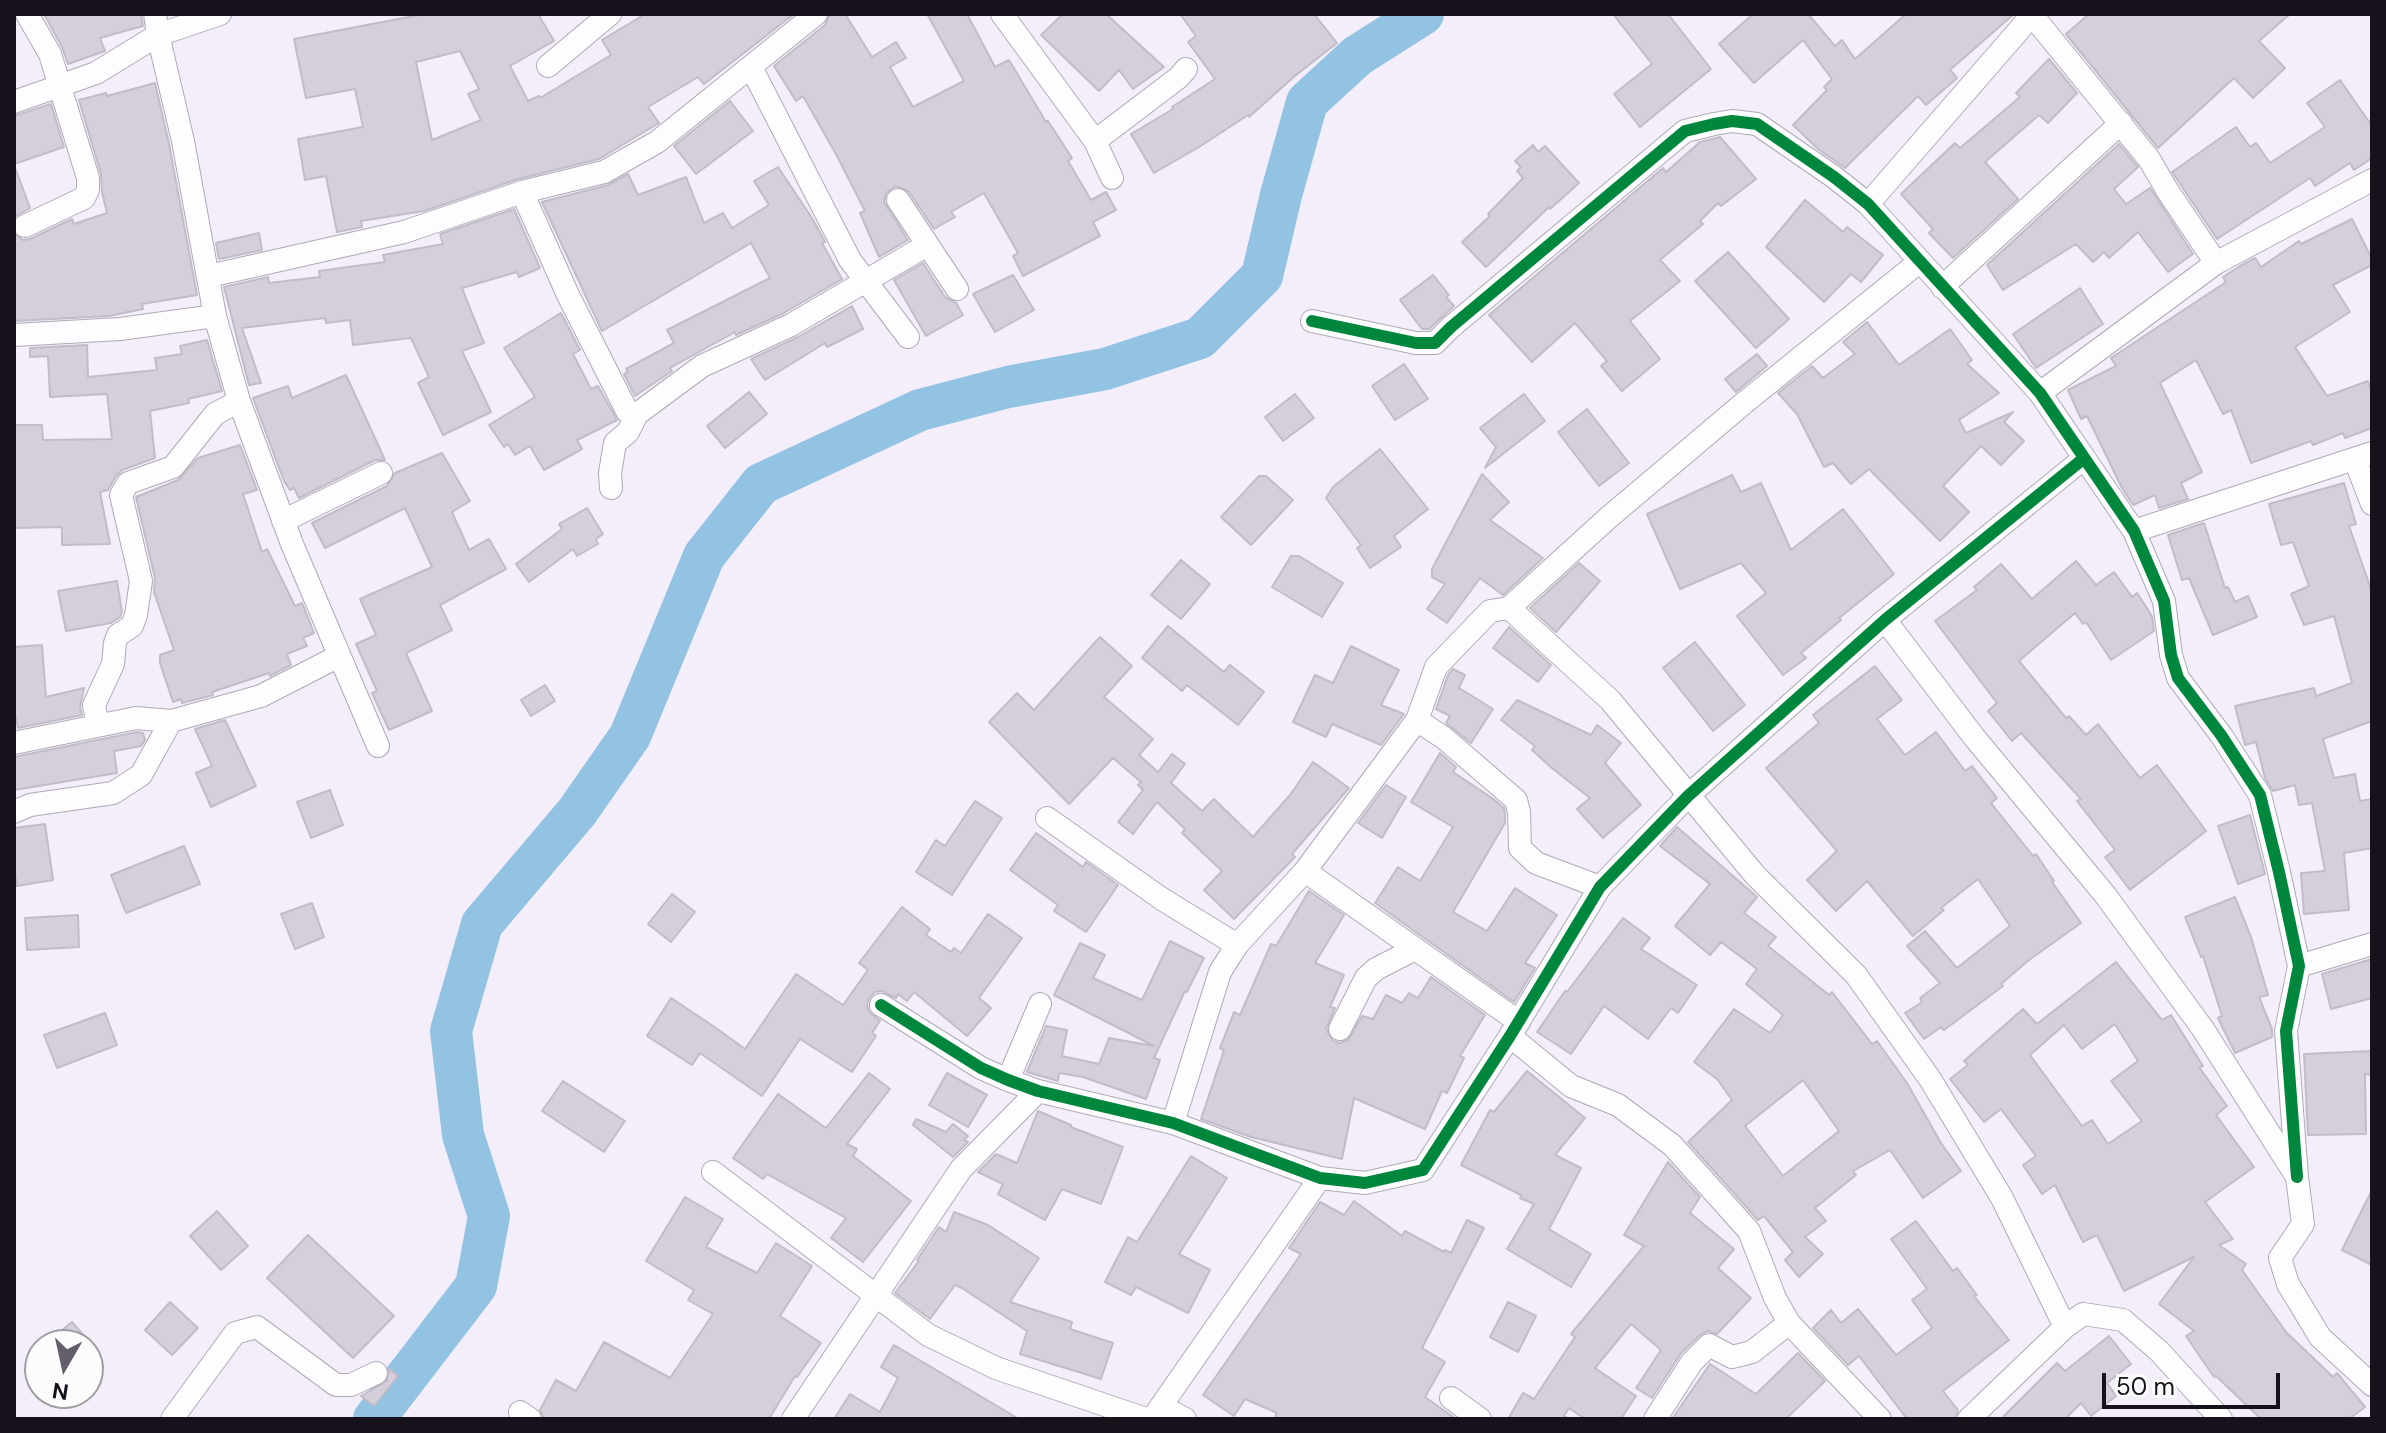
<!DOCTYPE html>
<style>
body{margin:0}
#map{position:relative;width:2386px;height:1433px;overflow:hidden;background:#f4eefa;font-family:"DM Sans",sans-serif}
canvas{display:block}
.frame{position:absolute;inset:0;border:16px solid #17111c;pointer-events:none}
.north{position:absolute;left:24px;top:1329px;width:80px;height:80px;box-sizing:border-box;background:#fcfcfc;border:2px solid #a09ea2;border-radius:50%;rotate:189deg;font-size:22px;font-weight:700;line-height:32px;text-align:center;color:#17111c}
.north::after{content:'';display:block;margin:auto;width:28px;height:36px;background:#645e6a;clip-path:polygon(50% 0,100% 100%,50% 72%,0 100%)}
.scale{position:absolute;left:2102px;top:1373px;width:178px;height:36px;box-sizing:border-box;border:4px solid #17111c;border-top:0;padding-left:10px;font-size:24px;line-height:28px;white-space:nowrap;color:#17111c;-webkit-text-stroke:6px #fcfcfc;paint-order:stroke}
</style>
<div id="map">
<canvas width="2386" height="1433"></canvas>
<div class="frame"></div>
<div class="north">N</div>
<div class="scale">50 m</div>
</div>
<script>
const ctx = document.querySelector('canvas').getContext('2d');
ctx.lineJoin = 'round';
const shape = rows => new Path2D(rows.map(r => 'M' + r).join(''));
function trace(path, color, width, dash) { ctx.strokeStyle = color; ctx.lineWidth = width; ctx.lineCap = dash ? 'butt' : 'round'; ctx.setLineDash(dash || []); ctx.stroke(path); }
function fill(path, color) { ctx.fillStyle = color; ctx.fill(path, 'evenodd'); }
const river = shape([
 [374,1419,476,1286,489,1216,463,1135,451,1031,482,924,577,812,630,736,704,556,761,484,920,410,1008,387,1105,369,1200,338,1262,276,1281,195,1307,102,1357,56,1423,14]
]);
const building = shape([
 [44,14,141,14,143,26,100,38,105,51,68,64,62,47,44,14],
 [424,14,538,14,554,41,510,66,528,101,539,96,540,98,611,55,602,40,645,14,794,14,704,84,698,77,648,107,659,123,599,159,518,179,424,211,361,221,362,227,337,232,326,176,305,180,298,139,363,127,355,89,306,98,294,39,424,14],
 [460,51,479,89,468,94,481,120,432,140,416,62,460,51],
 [830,14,845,14,872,57,896,42,906,58,890,67,913,107,964,81,927,14,967,14,995,67,1009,60,1046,122,1048,121,1072,158,1068,161,1091,200,1106,192,1116,210,1093,222,1100,236,1023,276,1013,256,1018,253,984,193,951,212,955,217,934,229,909,192,896,186,886,193,884,202,908,240,879,257,860,213,865,211,837,156,803,96,796,101,774,66,825,25,830,14],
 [1063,14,1106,14,1164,67,1133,89,1119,70,1099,91,1041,35,1063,14],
 [1180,14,1314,14,1337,43,1296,75,1249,117,1248,115,1199,147,1154,173,1131,134,1173,109,1172,107,1215,79,1188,42,1196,36,1180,14],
 [1613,14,1668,14,1711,69,1640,127,1614,94,1652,64,1613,14],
 [1753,14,1808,14,1835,46,1842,40,1855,59,1906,14,2014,14,1950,70,1957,78,1926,105,1918,96,1845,168,1818,149,1793,125,1827,90,1824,87,1832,79,1803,40,1754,83,1719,44,1753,14],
 [2089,14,2290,14,2259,41,2285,68,2253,98,2234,78,2158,148,2066,34,2089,14],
 [2049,59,2077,93,2048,123,2039,115,1985,162,2018,199,1953,258,1929,233,1933,229,1901,194,1955,143,1960,148,2020,97,2016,93,2049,59],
 [2340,80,2372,126,2372,158,2354,170,2350,163,2315,186,2310,178,2217,239,2172,172,2236,127,2250,147,2256,143,2270,163,2325,127,2307,103,2340,80],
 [155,83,169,144,197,295,142,304,143,309,109,316,14,321,14,234,23,240,30,239,72,219,74,224,107,213,102,192,101,174,79,100,106,93,107,96,155,83],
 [730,101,753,131,696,174,674,146,730,101],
 [51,104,64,147,14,164,14,116,51,104],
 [1720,137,1756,179,1721,206,1718,203,1700,221,1703,224,1660,260,1680,281,1630,321,1660,359,1622,391,1601,366,1607,361,1575,323,1532,362,1489,315,1663,168,1666,172,1700,142,1720,137],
 [2119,144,2138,167,2114,189,2126,204,2150,188,2193,254,2168,272,2138,232,2109,258,2104,252,2093,262,2076,244,2003,290,1987,265,2119,144],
 [1533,145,1538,152,1545,146,1579,183,1550,209,1549,207,1486,267,1462,242,1490,216,1488,214,1523,178,1517,171,1521,167,1515,161,1533,145],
 [778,167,812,218,825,242,822,243,842,279,784,313,736,335,735,332,670,368,672,371,635,396,624,374,628,372,626,369,674,343,667,330,770,278,751,243,602,331,542,202,608,185,628,174,638,195,686,177,704,223,723,213,732,228,769,205,754,181,778,167],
 [16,170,30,208,14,217,14,171,16,170],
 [1805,200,1843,232,1847,227,1883,255,1861,282,1851,274,1824,302,1766,247,1805,200],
 [514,209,540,268,519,277,517,272,462,288,484,343,462,351,491,412,443,435,418,383,429,377,411,338,353,345,350,320,326,323,325,318,242,328,261,383,249,385,224,287,268,277,269,283,320,277,319,271,385,262,383,255,443,244,440,234,514,209],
 [2352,219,2372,259,2372,265,2333,285,2350,312,2295,347,2327,396,2368,381,2372,392,2372,428,2345,438,2343,433,2313,445,2311,441,2251,463,2231,410,2223,414,2196,360,2160,383,2202,472,2181,483,2188,499,2159,508,2155,495,2133,505,2122,488,2087,416,2081,419,2068,390,2116,366,2111,358,2226,282,2223,277,2240,266,2255,258,2261,267,2299,241,2301,244,2352,219],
 [259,233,262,250,219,259,216,243,259,233],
 [1728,252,1789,319,1756,348,1695,281,1728,252],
 [923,263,945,297,956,303,963,315,926,336,894,280,923,263],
 [1013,275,1034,310,995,332,973,294,1013,275],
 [1433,275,1449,295,1446,297,1454,306,1429,329,1422,329,1400,300,1433,275],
 [2080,288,2103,324,2036,368,2013,334,2080,288],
 [852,306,863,329,827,347,825,343,765,380,751,359,798,337,852,306],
 [561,313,580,350,573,354,591,389,598,386,617,420,577,440,582,449,544,470,530,446,515,455,508,444,504,447,489,425,535,397,504,348,561,313],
 [1867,322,1899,365,1950,329,1972,360,1967,364,1999,393,1959,420,1966,433,2013,412,2004,422,2024,441,2001,465,1981,446,1943,486,1969,512,1940,541,1869,469,1851,484,1833,463,1824,467,1797,414,1778,393,1812,366,1823,378,1855,354,1843,342,1867,322],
 [207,340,222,391,188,399,189,403,150,411,155,458,122,470,116,476,108,490,100,492,110,544,62,545,62,527,14,528,15,425,42,425,43,440,112,439,107,394,50,397,48,356,30,357,30,348,87,345,88,377,157,370,155,358,182,354,180,346,207,340],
 [1757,354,1767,366,1736,392,1725,379,1757,354],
 [1404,364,1428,399,1395,420,1372,386,1404,364],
 [346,375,385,460,375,460,299,498,294,488,290,490,284,481,253,398,288,386,292,398,346,375],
 [749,392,767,414,725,448,707,426,749,392],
 [1295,394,1314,418,1283,441,1265,417,1295,394],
 [1524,394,1545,421,1485,468,1496,447,1480,428,1524,394],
 [1587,409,1629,463,1599,486,1558,432,1587,409],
 [240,445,257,490,243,494,262,552,267,549,295,606,302,603,314,633,303,638,307,646,287,654,291,665,270,676,269,673,212,692,213,695,182,703,181,699,173,702,160,663,160,655,174,650,154,592,155,578,136,497,178,480,198,458,240,445],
 [1380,449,1428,509,1394,536,1401,547,1370,568,1357,548,1361,545,1326,498,1333,487,1380,449],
 [442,453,470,501,452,512,469,550,489,539,506,569,440,605,452,630,406,653,432,711,389,730,372,693,377,691,356,644,376,635,360,599,432,567,405,508,325,548,312,523,387,486,395,473,442,453],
 [1482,474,1509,502,1490,520,1543,558,1503,595,1480,578,1447,623,1427,609,1445,584,1432,577,1432,569,1482,474],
 [1732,475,1741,492,1761,483,1791,550,1843,509,1894,574,1839,618,1841,620,1801,653,1806,658,1783,675,1737,616,1766,593,1741,563,1680,589,1647,514,1732,475],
 [1259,476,1266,476,1293,500,1251,545,1221,517,1259,476],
 [2344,483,2356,524,2349,526,2372,592,2372,721,2323,739,2334,778,2355,774,2360,801,2372,799,2372,848,2344,853,2349,910,2304,914,2301,873,2325,871,2312,803,2299,805,2295,785,2273,791,2265,778,2256,742,2245,745,2235,706,2314,688,2316,696,2352,683,2334,616,2304,625,2291,594,2309,586,2293,542,2281,545,2269,504,2344,483],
 [587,508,603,534,596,539,598,544,577,556,573,549,529,582,516,564,562,529,559,524,587,508],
 [2204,523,2225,588,2228,587,2235,602,2248,596,2257,617,2213,635,2189,578,2182,580,2168,535,2204,523],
 [1291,556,1299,556,1343,583,1322,617,1272,587,1291,556],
 [1181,560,1210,584,1181,619,1151,595,1181,560],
 [2076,561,2096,585,2114,572,2132,597,2137,593,2152,616,2154,631,2111,660,2086,622,2083,624,2075,613,2019,661,2066,718,2069,716,2086,735,2098,724,2140,778,2157,765,2206,831,2130,890,2105,857,2115,850,2077,801,2081,799,2021,733,2012,741,1988,711,1997,703,1935,621,1977,590,1974,587,2001,564,2032,599,2076,561],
 [1579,563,1600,581,1556,632,1530,608,1579,563],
 [117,581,122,612,120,617,111,623,66,631,58,591,117,581],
 [1168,626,1224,672,1230,665,1264,692,1238,725,1187,685,1182,691,1142,658,1168,626],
 [1509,627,1551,665,1538,682,1493,648,1509,627],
 [1100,637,1132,666,1104,697,1153,739,1139,755,1158,772,1172,754,1185,764,1171,783,1202,811,1214,799,1253,837,1290,795,1313,762,1349,788,1292,854,1295,857,1234,919,1204,890,1222,871,1182,833,1185,829,1157,802,1133,834,1118,822,1143,790,1138,785,1141,782,1113,758,1069,804,989,722,1017,693,1034,710,1100,637],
 [1695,642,1745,705,1713,731,1663,668,1695,642],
 [42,645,46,697,84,688,80,707,82,715,18,728,14,709,14,647,42,645],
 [1351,646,1399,670,1381,705,1404,714,1381,745,1332,724,1326,737,1293,722,1315,675,1333,683,1351,646],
 [1875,666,1902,700,1877,719,1905,755,1936,732,1965,771,1972,766,1997,798,1991,803,2033,856,2036,854,2054,881,2052,882,2081,923,2029,960,2001,984,2003,986,1944,1030,1941,1027,1924,1039,1905,1013,1922,1002,1920,998,1940,983,1907,946,1925,931,1957,968,2010,926,1978,879,1941,908,1944,910,1913,936,1867,881,1836,911,1807,880,1837,851,1766,768,1819,723,1813,715,1875,666],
 [1453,669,1465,675,1459,688,1493,709,1471,743,1446,723,1450,716,1436,709,1448,675,1453,669],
 [545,685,555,701,531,716,521,700,545,685],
 [1517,700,1591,735,1597,725,1621,743,1605,763,1641,805,1603,838,1577,809,1590,798,1553,769,1532,750,1535,746,1501,720,1517,700],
 [225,720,256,786,211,807,196,773,212,766,195,729,225,720],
 [137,732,143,733,145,740,141,746,114,751,117,773,14,790,14,757,137,732],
 [1440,753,1456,767,1453,772,1492,798,1504,808,1505,814,1505,823,1453,912,1487,931,1515,888,1557,915,1525,963,1535,968,1514,1002,1375,903,1398,867,1420,881,1453,827,1411,802,1440,753],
 [1386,785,1406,797,1382,838,1358,823,1386,785],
 [330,790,343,825,311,838,297,802,330,790],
 [975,801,1002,818,952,895,916,872,936,840,945,846,975,801],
 [2250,815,2265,874,2238,884,2218,826,2250,815],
 [45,824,53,880,17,886,14,865,14,828,45,824],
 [1677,827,1757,897,1744,913,1776,937,1768,946,1829,995,1832,992,1872,1044,1877,1041,1907,1083,1941,1143,1961,1171,1923,1198,1890,1150,1853,1171,1856,1175,1815,1208,1826,1221,1805,1237,1823,1254,1799,1277,1785,1260,1793,1252,1764,1216,1758,1220,1688,1142,1732,1100,1717,1079,1694,1062,1734,1009,1770,1033,1783,1015,1746,984,1757,969,1721,942,1710,955,1675,926,1710,884,1660,846,1677,827],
 [1803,1080,1839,1131,1783,1176,1745,1126,1803,1080],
 [1036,833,1083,867,1086,862,1118,885,1086,932,1054,911,1058,905,1010,870,1036,833],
 [184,846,200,884,126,913,111,875,184,846],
 [1309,891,1344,915,1315,963,1344,975,1330,1007,1335,1008,1326,1029,1333,1041,1340,1043,1348,1040,1362,1016,1373,1019,1386,995,1402,1003,1409,993,1418,998,1431,977,1485,1015,1460,1056,1464,1058,1447,1093,1442,1091,1425,1129,1354,1098,1342,1159,1251,1137,1201,1119,1224,1050,1220,1048,1234,1012,1240,1015,1271,944,1276,946,1309,891],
 [672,894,695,912,671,942,648,924,672,894],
 [2235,897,2251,937,2268,995,2259,997,2272,1029,2272,1037,2235,1053,2218,1018,2222,1016,2203,956,2201,957,2185,917,2235,897],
 [312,903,324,937,295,949,281,914,312,903],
 [902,907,930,929,926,935,951,952,954,948,961,953,988,914,1022,938,979,998,991,1008,967,1036,914,992,907,1001,898,994,896,998,882,991,875,992,869,998,867,1005,869,1012,880,1021,872,1033,876,1036,852,1072,800,1039,762,1096,700,1053,692,1065,647,1036,671,998,716,1028,745,1049,796,974,843,1005,868,970,859,963,902,907],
 [78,915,79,947,27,950,25,918,78,915],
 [1623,918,1650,938,1641,949,1697,985,1678,1013,1671,1008,1648,1039,1604,1006,1571,1054,1537,1032,1565,991,1567,992,1623,918],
 [1170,941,1204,958,1187,992,1185,991,1154,1058,1160,1060,1146,1099,1083,1077,1059,1073,1058,1081,1027,1072,1046,1026,1067,1030,1062,1056,1099,1064,1109,1038,1154,1046,1054,995,1080,943,1105,955,1093,978,1142,1000,1170,941],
 [2372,959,2372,998,2331,1009,2322,974,2372,959],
 [2116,962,2162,1020,2171,1015,2203,1066,2199,1067,2227,1106,2216,1115,2254,1167,2205,1202,2233,1239,2219,1245,2246,1264,2242,1270,2286,1332,2333,1377,2337,1373,2365,1407,2349,1419,2261,1419,2216,1376,2214,1377,2186,1336,2194,1331,2159,1304,2194,1257,2124,1291,2097,1235,2083,1242,2055,1185,2042,1194,2023,1165,2036,1156,2001,1109,1984,1122,1950,1079,1968,1065,1964,1061,2023,1009,2037,1024,2116,962],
 [2115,1024,2138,1061,2111,1081,2142,1121,2108,1144,2092,1120,2082,1126,2030,1055,2064,1025,2082,1049,2115,1024],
 [105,1013,117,1045,57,1068,44,1035,105,1013],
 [2372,1051,2372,1075,2365,1074,2366,1134,2308,1135,2304,1054,2372,1051],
 [1527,1071,1585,1118,1555,1155,1581,1168,1549,1229,1591,1254,1571,1287,1507,1249,1534,1204,1520,1198,1521,1195,1461,1165,1490,1110,1494,1112,1527,1071],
 [869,1073,890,1089,847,1144,857,1149,853,1156,911,1201,863,1262,831,1238,846,1218,767,1174,763,1179,733,1158,778,1094,826,1128,869,1073],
 [947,1073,987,1095,968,1127,929,1105,947,1073],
 [563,1081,625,1121,604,1152,542,1111,563,1081],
 [1038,1111,1071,1125,1071,1127,1123,1147,1101,1204,1062,1189,1045,1220,998,1194,1003,1184,978,1172,996,1154,1017,1163,1038,1111],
 [916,1119,946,1132,953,1124,968,1136,964,1140,968,1142,953,1157,913,1125,916,1119],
 [1191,1156,1227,1178,1179,1254,1210,1270,1188,1313,1136,1287,1131,1295,1105,1282,1128,1237,1137,1242,1191,1156],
 [1668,1162,1700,1197,1690,1213,1734,1249,1718,1268,1751,1298,1717,1334,1708,1331,1700,1335,1682,1352,1652,1398,1636,1388,1661,1350,1631,1324,1595,1368,1636,1396,1621,1419,1585,1419,1569,1408,1564,1416,1569,1419,1508,1419,1523,1393,1534,1399,1575,1337,1571,1334,1644,1246,1624,1235,1668,1162],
 [2372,1190,2372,1265,2342,1250,2372,1190],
 [685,1197,723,1219,706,1247,757,1273,776,1243,812,1266,780,1316,821,1343,797,1377,795,1376,769,1419,544,1419,540,1410,556,1380,576,1391,604,1342,670,1378,713,1314,688,1300,694,1290,646,1261,685,1197],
 [1354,1201,1402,1236,1405,1231,1444,1252,1445,1250,1451,1253,1467,1220,1484,1228,1422,1348,1445,1362,1425,1397,1456,1419,1274,1419,1277,1413,1245,1399,1234,1416,1203,1395,1301,1254,1289,1248,1320,1202,1344,1215,1354,1201],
 [217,1211,248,1246,221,1270,190,1236,217,1211],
 [954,1212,988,1225,1039,1258,1010,1302,1072,1322,1070,1329,1113,1343,1101,1379,1020,1354,1027,1331,962,1288,955,1285,930,1319,895,1293,919,1261,917,1260,939,1227,946,1232,954,1212],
 [1916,1221,1953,1271,1957,1268,1977,1295,1974,1296,2009,1340,1943,1391,1958,1410,1955,1419,1907,1419,1859,1356,1848,1365,1813,1328,1831,1310,1841,1323,1858,1309,1896,1355,1932,1328,1912,1300,1927,1289,1891,1239,1916,1221],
 [308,1235,394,1316,353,1358,267,1278,308,1235],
 [170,1302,198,1328,172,1355,145,1330,170,1302],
 [1508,1302,1536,1316,1518,1352,1490,1337,1508,1302],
 [72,1322,92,1345,44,1345,72,1322],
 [2109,1336,2131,1364,2107,1383,2116,1396,2091,1416,2081,1403,2065,1419,2001,1419,2057,1363,2065,1371,2109,1336],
 [894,1345,1019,1419,834,1419,850,1394,880,1412,898,1378,881,1367,894,1345],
 [1798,1353,1825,1381,1786,1419,1672,1419,1710,1364,1756,1394,1798,1353],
 [389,1369,398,1376,374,1406,361,1396,387,1381,389,1369]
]);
const street = shape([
 [155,14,158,35,183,141,215,316,239,401,292,544,378,746],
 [1002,14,1095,141,1112,178],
 [2032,15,2149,159,2167,190,2216,263],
 [548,66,610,14],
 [751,67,850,260,908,337],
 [14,102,96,73,158,35,220,14],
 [1095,141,1178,78,1186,69],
 [522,192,568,295,627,411,637,414],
 [898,200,957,289],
 [1868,204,2033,14],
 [25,226,84,198,88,190,88,178,50,54,27,14],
 [209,276,404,232,522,192,604,172,657,142,816,14],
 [1942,287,2121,123],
 [1312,321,1416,343,1435,343,1451,327,1685,131,1714,124,1732,121,1757,124,1834,177,1868,204,2040,393,2134,531,2164,601,2171,655,2178,678,2221,735,2260,795,2279,872,2299,966,2286,1031,2297,1177],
 [14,335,120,329,215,316],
 [2040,393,2216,263,2372,180],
 [2355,460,2372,504],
 [611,488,610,473,615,443,628,432,637,414,702,366,791,325,927,245],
 [283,521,381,473],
 [2134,531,2372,453],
 [1509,608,1610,700,1755,875,1856,975,1930,1079,2002,1198,2065,1327],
 [1885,620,1974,737,2106,896,2203,1029,2297,1177,2303,1224,2280,1258,2288,1284,2320,1337,2372,1385],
 [1417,720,1444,738,1516,800,1519,812,1520,848,1536,863,1600,887],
 [98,725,94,705,113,664,115,643,118,635,132,626,136,615,141,581,121,495,128,483,173,467,215,414,239,401],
 [14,743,136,718,171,721,261,696,339,656],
 [14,812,30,805,113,793,141,775,171,721],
 [1047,818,1162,899,1237,945],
 [1305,871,1519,1022],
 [2299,966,2372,944],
 [881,1005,981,1068,1008,1080,1038,1091,1173,1123,1320,1178,1365,1183,1423,1170,1510,1036,1600,887,1688,796,1885,620,2083,459],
 [1340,1029,1366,978,1376,969,1415,949],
 [1510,1036,1571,1086,1618,1105,1672,1145,1749,1231,1775,1298,1789,1323,1880,1419],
 [1008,1080,1040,1004],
 [1173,1123,1220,972,1237,945,1305,871,1417,720,1436,667,1490,611,1509,608,1608,518,1744,403,1919,262],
 [713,1172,928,1335,996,1368,1146,1419],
 [1451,1398,1480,1419],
 [1161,1406,1185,1419],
 [520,1412,530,1419],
 [172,1419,235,1333,257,1327,336,1385,351,1385,376,1373],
 [793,1419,961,1169,1038,1091],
 [1152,1419,1320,1178],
 [1655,1419,1692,1362,1709,1345,1732,1357,1752,1352,1789,1323],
 [1969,1419,2065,1327,2083,1314,2123,1320,2159,1351,2221,1419]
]);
const cycleway = shape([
 [1312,321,1416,343,1435,343,1451,327,1685,131,1714,124,1732,121,1757,124,1834,177,1868,204,2040,393,2134,531,2164,601,2171,655,2178,678,2221,735,2260,795,2279,872,2299,966,2286,1031,2297,1177],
 [881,1005,981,1068,1008,1080,1038,1091,1173,1123,1320,1178,1365,1183,1423,1170,1510,1036,1600,887,1688,796,1885,620,2083,459]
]);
trace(river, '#92c3e2', 42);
fill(building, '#d5cfdb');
trace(building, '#c2bcc7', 2);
trace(street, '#afaab5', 24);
trace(street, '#fdfcfe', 22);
trace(cycleway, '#00873e', 12);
</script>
